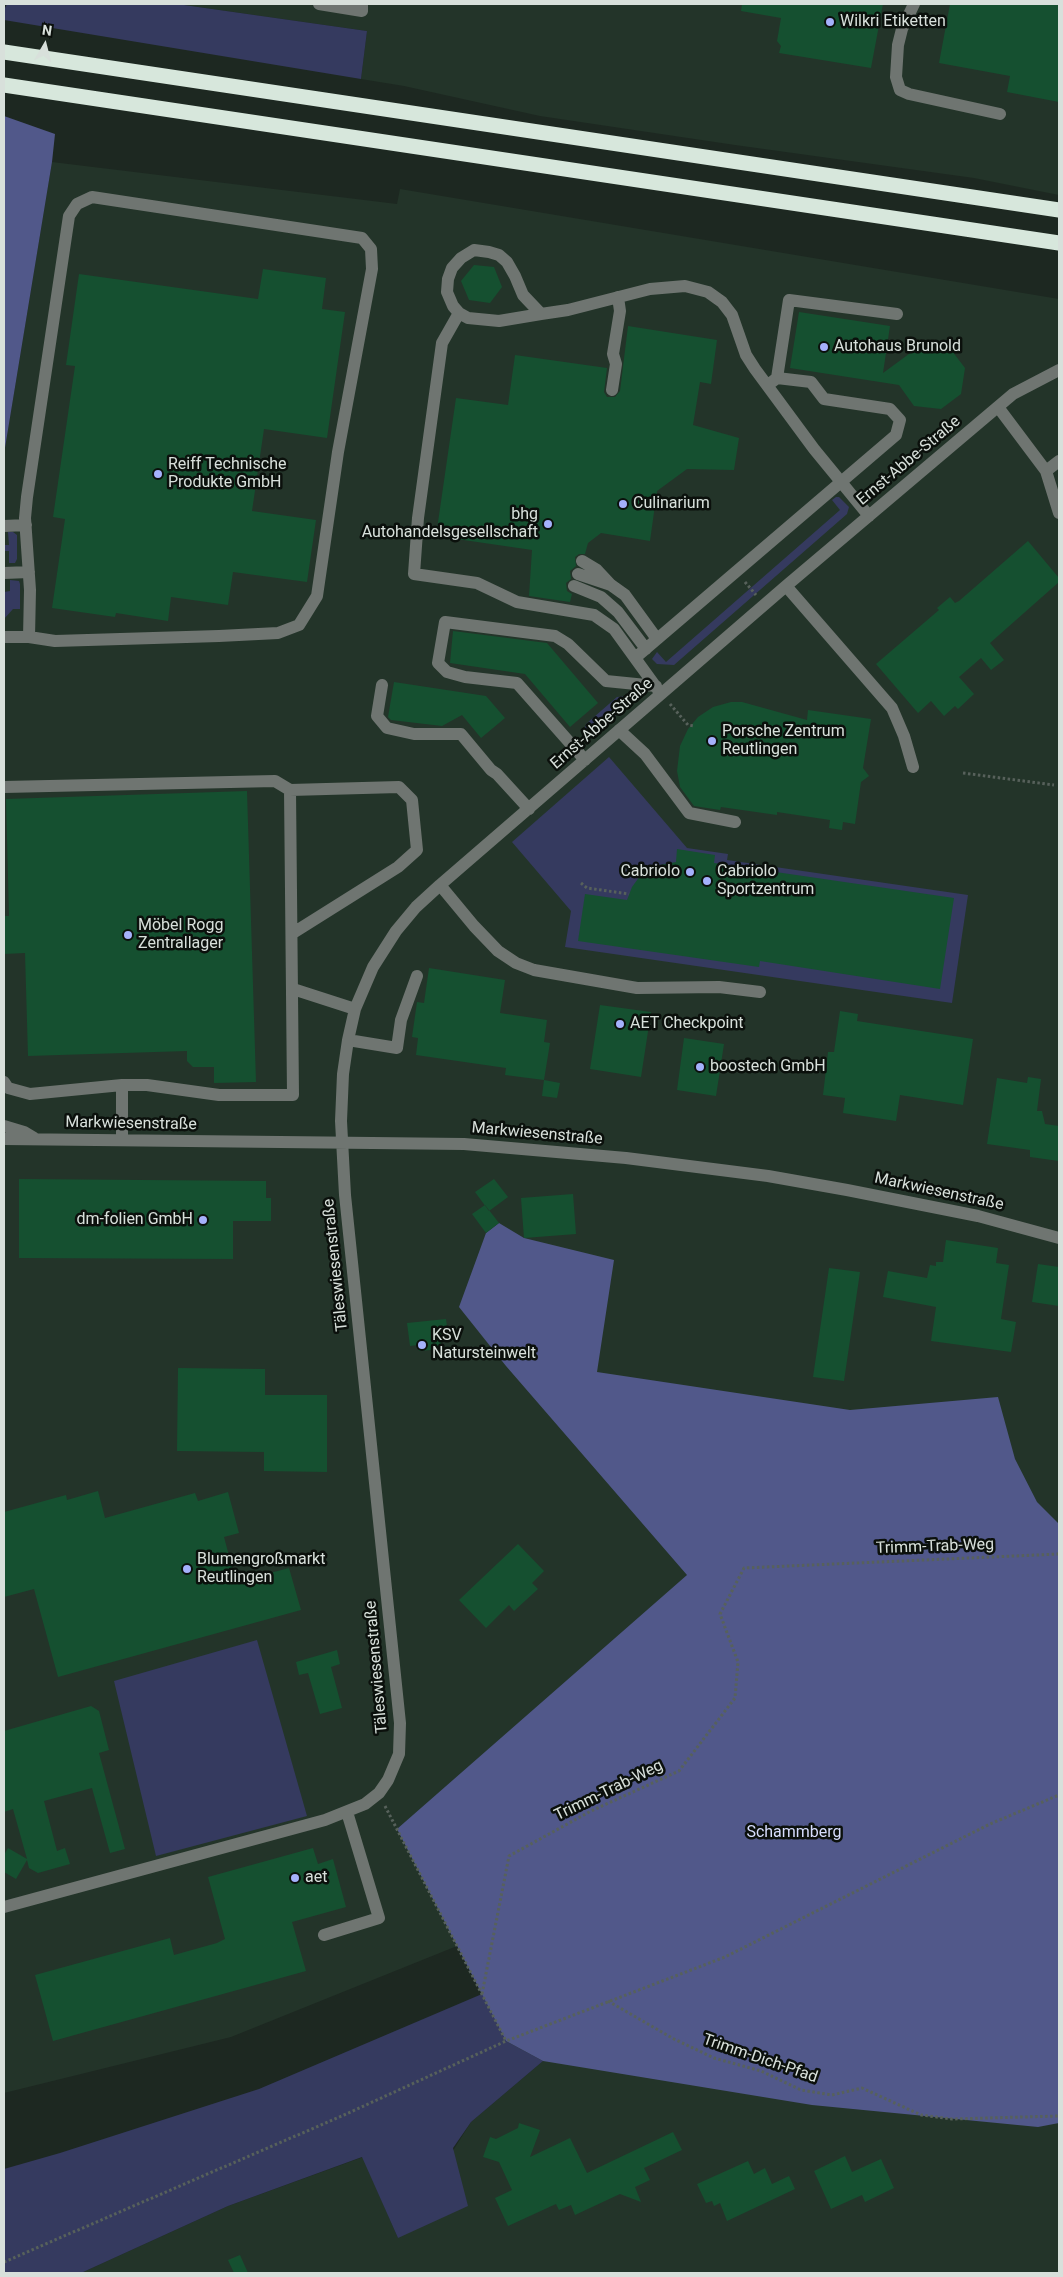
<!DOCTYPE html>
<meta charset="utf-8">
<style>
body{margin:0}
#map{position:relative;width:1063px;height:2277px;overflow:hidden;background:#1d2821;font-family:Roboto,sans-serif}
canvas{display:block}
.frame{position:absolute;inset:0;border:5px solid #d8e0db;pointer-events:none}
.north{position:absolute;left:20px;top:20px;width:50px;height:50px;-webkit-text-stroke:4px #0b100c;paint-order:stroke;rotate:8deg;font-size:14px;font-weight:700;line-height:20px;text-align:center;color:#d8e0db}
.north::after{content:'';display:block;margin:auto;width:18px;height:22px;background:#d8e0db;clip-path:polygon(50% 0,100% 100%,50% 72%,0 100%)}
</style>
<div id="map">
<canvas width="1063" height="2277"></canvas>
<div class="frame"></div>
<div class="north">N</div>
</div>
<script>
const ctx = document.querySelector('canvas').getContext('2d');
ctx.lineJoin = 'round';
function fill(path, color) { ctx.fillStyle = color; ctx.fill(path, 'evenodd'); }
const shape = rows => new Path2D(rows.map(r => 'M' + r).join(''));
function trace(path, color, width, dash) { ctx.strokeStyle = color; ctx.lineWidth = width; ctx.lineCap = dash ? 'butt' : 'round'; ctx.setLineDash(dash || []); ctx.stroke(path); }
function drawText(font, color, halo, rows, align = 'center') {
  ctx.font = font + ' Roboto,sans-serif'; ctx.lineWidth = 5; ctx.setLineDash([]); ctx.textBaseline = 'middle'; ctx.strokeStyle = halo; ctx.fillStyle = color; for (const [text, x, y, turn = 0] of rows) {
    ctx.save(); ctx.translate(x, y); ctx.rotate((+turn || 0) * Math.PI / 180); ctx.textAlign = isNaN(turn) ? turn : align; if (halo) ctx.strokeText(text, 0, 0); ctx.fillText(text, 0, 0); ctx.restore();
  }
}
const built = shape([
 [177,4,1059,4,1059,195,974,178,735,145,540,116,404,86,361,79,367,31],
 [52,162,397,204,400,189,1059,299,1059,2273,81,2273,228,2206,363,2157,398,2238,471,2122,543,2061,506,2041,457,1946,231,2037,4,2093,4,454]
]);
const green = shape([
 [7,4,177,4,367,31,361,79,4,20,4,10],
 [836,497,839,497,849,507,847,514,674,665,657,664,652,659,657,652,666,662,840,510,832,500],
 [8,532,13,532,17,535,17,559,15,563,9,563,9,551,4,551,4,545,9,545],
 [10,580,19,581,20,584,20,609,13,609,4,619,4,592,10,591],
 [628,696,633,697,633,701,584,742,581,741,586,724,617,697],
 [609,757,687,848,728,854,727,860,968,895,952,1003,565,947,571,911,512,842],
 [257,1640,307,1816,156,1856,114,1681],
 [482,1994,506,2041,543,2061,471,2122,453,2148,468,2206,398,2238,362,2157,228,2206,81,2273,4,2273,4,2169,60,2153,259,2089]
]);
const forest = shape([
 [4,116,55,134,52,162,4,454],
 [499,1223,524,1238,614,1260,597,1372,850,1410,998,1397,1015,1459,1037,1502,1059,1524,1059,2123,1038,2127,812,2105,543,2061,506,2041,397,1829,687,1575,506,1366,459,1307,486,1233]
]);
const building = shape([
 [742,4,883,4,871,68,779,53,781,46,777,41,781,18,741,11],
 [950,4,1059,4,1059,102,1007,92,1010,76,939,63],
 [474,265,494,267,502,287,490,303,469,300,461,281],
 [263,269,326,278,322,309,345,312,327,438,264,429,252,511,316,520,307,582,233,572,228,605,171,597,168,621,116,613,115,617,52,608,65,519,53,517,75,366,66,365,79,274,258,299],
 [799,312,890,326,883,373,924,343,949,347,965,368,961,394,941,409,914,406,899,385,790,368],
 [628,326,717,340,711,384,700,382,693,425,739,438,734,470,687,469,657,491,650,541,601,533,588,543,585,554,579,554,575,557,576,566,570,571,571,579,566,583,567,591,572,594,570,602,529,596,532,550,436,536,456,398,508,405,515,355,607,368,604,392,607,397,615,397,620,391],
 [1028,541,1059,578,1059,582,990,643,1004,660,991,670,981,658,959,677,974,694,958,709,955,706,944,716,931,701,918,713,876,664,939,610,937,608,950,597,955,603,959,601],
 [453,631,547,643,598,703,570,727,525,674,450,663],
 [394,682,486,696,505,718,481,738,462,715,442,726,391,720,388,717],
 [742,702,807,720,808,710,871,719,863,768,869,776,861,782,855,824,843,822,842,830,829,828,830,820,777,812,777,815,721,807,720,810,694,806,680,787,677,771,680,746,688,729,698,717,713,707,731,702],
 [247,791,256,1082,214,1083,214,1067,193,1067,187,1061,187,1051,28,1056,25,953,4,954,4,916,9,916,6,799],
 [677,849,715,855,714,863,954,898,940,989,760,961,759,967,578,941,585,894,627,900,632,887,640,876,655,866,676,862],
 [429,968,505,980,500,1013,547,1020,544,1042,550,1043,544,1080,560,1083,557,1098,542,1096,544,1080,505,1075,506,1068,416,1055,418,1038,412,1037,417,1002,424,1003],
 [600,1005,651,1012,641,1077,590,1069],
 [840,1011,858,1014,857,1021,973,1039,963,1105,900,1095,896,1121,843,1113,845,1098,823,1095,828,1052,834,1052],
 [684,1038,724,1044,716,1096,677,1090],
 [1028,1077,1041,1079,1037,1111,1042,1111,1045,1124,1059,1126,1059,1161,1030,1157,1030,1150,987,1144,997,1078,1027,1083],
 [19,1179,266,1181,266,1198,271,1198,271,1221,233,1221,233,1259,19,1258],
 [494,1179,508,1197,489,1211,475,1192],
 [573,1194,576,1234,524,1238,521,1198],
 [485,1205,499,1223,486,1233,472,1214],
 [946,1240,998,1248,996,1263,1009,1265,1001,1319,1016,1322,1011,1352,931,1341,936,1307,883,1297,888,1271,927,1278,930,1265,936,1266,936,1262,943,1262],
 [1038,1264,1059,1267,1059,1306,1032,1302],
 [829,1268,860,1272,844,1381,813,1377],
 [446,1319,449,1342,441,1342,442,1349,419,1351,418,1345,410,1346,407,1323],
 [178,1368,265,1369,265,1395,327,1395,327,1472,264,1471,264,1452,177,1451],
 [98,1491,105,1518,195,1493,198,1501,228,1492,239,1533,224,1537,236,1582,289,1568,301,1610,58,1677,34,1589,4,1597,4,1512,66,1495,67,1500],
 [518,1544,544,1571,532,1583,538,1589,514,1611,509,1605,486,1628,459,1600],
 [337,1650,340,1664,331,1667,342,1708,320,1714,308,1673,299,1675,296,1662],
 [91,1706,99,1711,109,1750,99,1753,125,1849,110,1853,92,1788,44,1801,57,1851,65,1848,70,1864,38,1873,29,1868,27,1860,16,1879,4,1872,4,1855,8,1848,27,1859,13,1809,4,1812,4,1731],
 [313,1848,318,1864,333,1859,346,1907,292,1922,306,1971,53,2041,35,1975,170,1938,174,1955,217,1943,225,1939,208,1877],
 [519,2123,540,2130,530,2157,570,2138,587,2173,673,2132,682,2150,644,2168,650,2180,635,2187,641,2202,620,2194,575,2215,571,2205,559,2210,556,2204,508,2226,495,2198,512,2190,499,2162,483,2157,490,2137,496,2139,518,2128],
 [845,2156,852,2172,881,2159,894,2188,865,2202,862,2195,831,2209,814,2171],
 [748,2161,754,2174,765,2168,772,2184,789,2176,795,2189,727,2221,720,2203,714,2206,712,2201,706,2203,697,2184],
 [240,2255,248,2273,234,2273,228,2260]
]);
const path = shape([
 [745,582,756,595],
 [670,704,688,725,694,726],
 [963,773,1054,785],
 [624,869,639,877],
 [581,883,587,888,629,894],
 [385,1806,506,2041],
 [482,1994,509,1856,591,1811,679,1771,735,1698,738,1662,720,1614,744,1568,1059,1554],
 [608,2001,674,2039,714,2058,761,2071,801,2090,832,2095,862,2088,921,2115,952,2119,1059,2116],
 [4,2262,344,2115,506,2041,725,1957,990,1824,1059,1795]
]);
const minor = shape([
 [319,4,362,11,362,4],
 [914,4,902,29,898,45,896,77,900,90,909,94,1000,114],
 [459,313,442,343,418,518,414,574,477,583,517,602,594,615,614,629,661,694],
 [541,314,499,321,468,318,459,313,453,306,447,292,448,279,452,268,461,258,474,250,489,252,499,255,507,262,515,276,523,295,541,314,568,310,650,289,685,286,708,292,722,302,732,315,746,355,755,369,814,449,869,516],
 [777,378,789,300,897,314],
 [612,390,616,364,613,354,620,311,618,297],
 [998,407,1046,471,1059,461],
 [1046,471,1059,513],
 [4,526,26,525],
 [582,561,597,570,611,585,625,595,657,639],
 [4,573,29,572],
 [578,574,611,585],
 [574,586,601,597,618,612,646,649],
 [786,586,892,708,904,736,913,767],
 [4,637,29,637,55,641,219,636,278,633,299,625,317,596,338,452,372,269,371,249,362,238,92,197,77,204,69,216,27,497,25,518,30,590,29,637],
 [635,658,896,435,900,420,890,409,824,399,811,382,777,378,768,385],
 [382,685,377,716,387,728,414,734,461,734,491,770,497,774,529,809],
 [619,730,645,754,689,813,735,822],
 [585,760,517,683,465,677,447,672,438,663,445,622,555,636,568,644,606,681,656,686],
 [4,787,275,781,290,790,399,787,412,800,417,850,398,867,293,933],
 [440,885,474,926,498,951,516,963,534,970,637,988,719,987,760,992],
 [293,989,355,1009],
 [348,1040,397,1048,401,1020,417,976],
 [4,1082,8,1088,30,1094,122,1085],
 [4,1126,24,1132,34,1138],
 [4,1139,464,1144,626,1158,768,1176,847,1190,978,1216,1059,1238],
 [122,1140,122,1085,147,1085,219,1095,293,1095,290,790],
 [4,1907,325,1820,365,1804,379,1793,388,1780,399,1754,400,1723,345,1195,341,1121,343,1074,348,1040,355,1009,373,967,396,931,416,907,440,885,786,586,1013,394,1059,370],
 [324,1935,379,1918,347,1812]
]);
const highway = shape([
 [4,52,1059,210],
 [4,85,1059,243]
]);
const markers = [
 [830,22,5,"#a5b1fc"],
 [824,347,5,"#a5b1fc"],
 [158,474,5,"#a5b1fc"],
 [623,504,5,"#a5b1fc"],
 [548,524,5,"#a5b1fc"],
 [712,741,5,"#a5b1fc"],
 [690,872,5,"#a5b1fc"],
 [707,881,5,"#a5b1fc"],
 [128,935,5,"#a5b1fc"],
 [620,1024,5,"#a5b1fc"],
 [700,1067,5,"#a5b1fc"],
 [203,1220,5,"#a5b1fc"],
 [422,1345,5,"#a5b1fc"],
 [187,1569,5,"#a5b1fc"],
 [295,1878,5,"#a5b1fc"]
];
const poiNames = [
 ["Wilkri Etiketten",840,22],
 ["Autohaus Brunold",834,347],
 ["Reiff Technische",168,465],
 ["Produkte GmbH",168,483],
 ["Culinarium",633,504],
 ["bhg",538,515,"right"],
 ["Autohandelsgesellschaft",538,533,"right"],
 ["Porsche Zentrum",722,732],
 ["Reutlingen",722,750],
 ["Cabriolo",680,872,"right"],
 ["Cabriolo",717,872],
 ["Sportzentrum",717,890],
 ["Möbel Rogg",138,926],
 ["Zentrallager",138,944],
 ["AET Checkpoint",630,1024],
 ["boostech GmbH",710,1067],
 ["dm-folien GmbH",193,1220,"right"],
 ["KSV",432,1336],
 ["Natursteinwelt",432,1354],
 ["Blumengroßmarkt",197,1560],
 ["Reutlingen",197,1578],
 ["aet",305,1878]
];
const streetNames = [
 ["Ernst-Abbe-Straße",909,461,-40],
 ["Ernst-Abbe-Straße",602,724,-41],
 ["Markwiesenstraße",131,1124,1],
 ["Markwiesenstraße",537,1134,5],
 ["Markwiesenstraße",939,1192,12],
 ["Täleswiesenstraße",336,1265,-96],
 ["Trimm-Trab-Weg",935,1547,-2],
 ["Täleswiesenstraße",377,1667,-95],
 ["Trimm-Trab-Weg",609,1791,-26],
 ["Trimm-Dich-Pfad",760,2059,19]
];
const parkNames = [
 ["Schammberg",794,1833]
];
fill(built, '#233429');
fill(green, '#353a5f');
fill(forest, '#51588a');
fill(building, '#155030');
trace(path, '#57615b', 3, [2.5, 2.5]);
trace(minor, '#6f7571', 12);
trace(highway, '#d7e7dc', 15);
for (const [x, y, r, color] of markers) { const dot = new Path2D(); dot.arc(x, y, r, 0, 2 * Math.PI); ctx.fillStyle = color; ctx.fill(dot); trace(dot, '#0b100c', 2); }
drawText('16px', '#d8e0db', '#0b100c', poiNames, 'left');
drawText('16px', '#d8e0db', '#0b100c', streetNames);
drawText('16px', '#d8defe', '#0b100c', parkNames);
</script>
